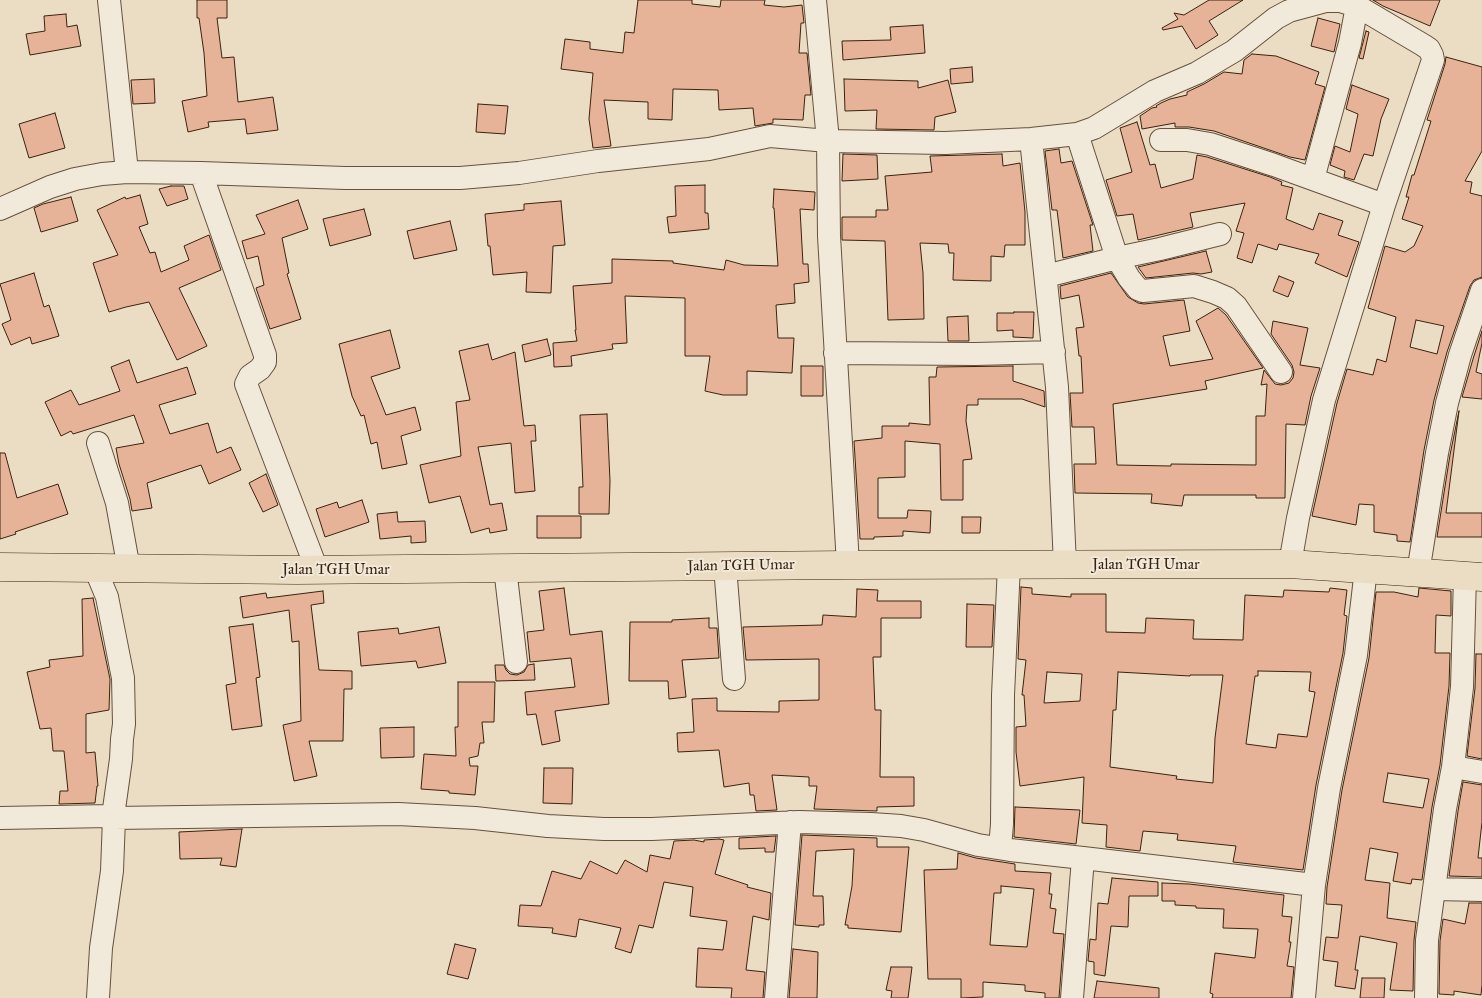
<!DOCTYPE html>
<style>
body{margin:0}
canvas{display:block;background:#eaddc4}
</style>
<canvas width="1482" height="998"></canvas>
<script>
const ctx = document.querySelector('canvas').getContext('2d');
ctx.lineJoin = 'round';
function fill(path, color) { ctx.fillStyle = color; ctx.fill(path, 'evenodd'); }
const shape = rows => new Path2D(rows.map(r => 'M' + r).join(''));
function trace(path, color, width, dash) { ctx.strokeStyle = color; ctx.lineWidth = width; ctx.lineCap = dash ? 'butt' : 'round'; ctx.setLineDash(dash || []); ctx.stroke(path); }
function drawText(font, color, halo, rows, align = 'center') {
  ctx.font = font + ' "IM FELL Great Primer",serif'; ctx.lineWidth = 4; ctx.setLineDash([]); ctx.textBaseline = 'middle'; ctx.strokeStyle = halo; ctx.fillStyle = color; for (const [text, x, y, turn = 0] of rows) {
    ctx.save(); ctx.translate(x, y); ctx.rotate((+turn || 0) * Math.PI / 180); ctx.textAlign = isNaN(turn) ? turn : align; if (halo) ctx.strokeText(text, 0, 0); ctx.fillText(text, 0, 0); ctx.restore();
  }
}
const building = shape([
 [197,0,227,0,227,18,217,18,222,58,234,57,238,102,273,97,278,130,247,134,245,119,208,122,209,127,188,132,182,101,207,96,204,53,199,18,197,18,197,0],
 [638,0,692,0,692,4,720,7,721,0,765,0,764,5,784,7,802,5,804,23,801,23,799,53,807,53,811,95,805,95,803,120,773,119,773,123,755,126,753,108,719,110,718,90,673,89,672,120,648,119,648,102,604,100,611,146,593,148,589,119,593,73,561,69,565,39,590,42,590,49,623,53,625,32,634,33,638,0],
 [1209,0,1243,0,1209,21,1218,35,1196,49,1182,26,1163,30,1162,28,1178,19,1174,13,1184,15,1209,0],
 [1373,0,1440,0,1430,26,1383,6,1373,0],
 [66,14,67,27,77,25,81,46,30,55,26,34,45,31,44,16,66,14],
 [1318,18,1340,24,1334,52,1311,46,1318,18],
 [923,25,925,53,843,60,842,41,891,40,890,27,923,25],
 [1366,31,1369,32,1363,59,1359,58,1366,31],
 [1252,54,1276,56,1319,72,1315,84,1325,87,1305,160,1290,157,1214,131,1189,127,1175,127,1175,123,1142,129,1140,116,1152,108,1157,107,1156,106,1161,103,1170,99,1187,95,1187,92,1204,84,1224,72,1242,74,1244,60,1252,54],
 [1446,57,1482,67,1482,151,1465,181,1472,182,1470,193,1482,196,1482,277,1474,280,1470,286,1447,352,1434,400,1424,450,1410,542,1397,541,1397,535,1374,532,1374,505,1359,504,1356,525,1312,516,1337,403,1347,369,1373,375,1377,359,1386,362,1396,317,1368,308,1385,246,1405,252,1414,246,1423,226,1402,219,1409,197,1406,197,1412,175,1414,175,1431,121,1427,120,1445,64,1446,57],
 [1416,320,1444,326,1437,354,1410,347,1416,320],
 [972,67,973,82,951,84,950,69,972,67],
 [154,79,155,103,133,104,131,80,154,79],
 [844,79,918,81,918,88,948,80,956,112,935,117,934,130,876,129,877,110,845,111,844,79],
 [1352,85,1389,99,1381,119,1373,156,1364,154,1354,180,1344,177,1345,171,1330,165,1335,146,1350,152,1358,114,1346,109,1352,85],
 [478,104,508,106,505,134,476,132,478,104],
 [55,113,65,148,29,158,19,124,55,113],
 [1137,122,1150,165,1155,164,1161,188,1193,179,1197,155,1207,157,1270,177,1282,182,1281,185,1293,188,1286,219,1313,230,1319,213,1343,221,1338,235,1359,242,1347,277,1315,263,1319,254,1279,244,1277,250,1258,244,1252,263,1237,258,1244,233,1236,231,1245,203,1190,213,1193,227,1138,240,1133,214,1117,216,1106,180,1132,172,1120,128,1137,122],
 [1059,149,1061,163,1072,161,1093,225,1090,225,1093,251,1063,258,1057,210,1052,210,1045,151,1059,149],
 [843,154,877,155,878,179,842,181,843,154],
 [1002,154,1003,166,1020,163,1025,212,1025,245,1005,245,1004,257,991,256,991,281,953,280,954,253,949,253,948,244,920,243,923,273,924,319,888,320,885,241,842,240,842,217,876,217,876,210,888,210,885,176,932,172,930,156,1002,154],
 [705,185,705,213,708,213,709,229,669,233,667,217,676,216,675,186,705,185],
 [171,186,184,186,188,199,167,206,159,189,171,186],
 [774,189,815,192,814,210,800,209,803,264,808,264,809,282,794,284,795,303,776,305,778,338,794,338,792,373,747,371,747,395,723,395,705,391,710,356,685,356,685,298,625,296,627,343,612,344,613,349,571,356,572,366,554,367,553,343,577,341,575,330,576,330,573,286,612,283,612,259,673,261,673,263,724,270,726,260,744,265,778,266,774,208,773,208,774,189],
 [140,195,148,224,139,227,150,253,155,252,161,272,189,260,184,246,209,235,221,270,179,288,207,346,177,360,149,302,126,307,109,312,93,263,118,255,97,210,125,197,126,199,140,195],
 [71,197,78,221,41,232,34,208,43,204,71,197],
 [298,200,308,229,282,238,289,273,287,274,301,319,270,329,256,288,264,285,258,256,247,259,242,241,265,234,256,215,298,200],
 [561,201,565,245,553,246,551,293,526,292,527,272,493,275,490,246,488,246,485,214,524,210,524,204,561,201],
 [364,209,371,235,330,246,323,219,364,209],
 [450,221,457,250,414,259,407,231,450,221],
 [1206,251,1212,272,1201,274,1193,273,1146,278,1138,267,1206,251],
 [34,273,44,307,49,305,59,336,32,344,30,337,11,345,2,324,11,320,0,284,34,273],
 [1111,273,1128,297,1138,303,1144,304,1184,300,1190,331,1163,336,1170,366,1213,359,1196,321,1218,308,1226,315,1263,368,1205,381,1207,389,1113,404,1117,465,1171,466,1171,464,1256,465,1256,416,1265,416,1267,384,1261,385,1264,370,1275,384,1281,385,1289,383,1293,378,1294,372,1292,365,1271,334,1273,321,1308,328,1300,365,1320,368,1311,396,1305,425,1286,424,1285,498,1256,498,1256,495,1184,495,1182,506,1151,503,1152,494,1075,493,1074,464,1096,464,1094,427,1072,427,1070,393,1083,393,1081,356,1079,356,1076,328,1084,327,1079,295,1061,299,1060,286,1111,273],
 [1279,276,1294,282,1288,297,1273,291,1279,276],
 [1014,312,1034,312,1033,338,1013,337,1013,330,997,331,997,313,1014,313,1014,312],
 [968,316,969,341,948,341,947,317,968,316],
 [390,330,400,368,371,377,386,415,415,407,421,430,401,436,407,464,382,469,377,442,371,444,364,415,361,416,352,396,339,344,390,330],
 [1482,331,1482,343,1476,372,1482,374,1482,399,1462,397,1473,359,1482,331],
 [547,339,551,355,525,362,522,345,547,339],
 [488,344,492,360,515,352,524,426,535,425,536,441,531,441,535,491,515,493,511,443,478,447,490,505,502,503,507,530,490,533,489,528,471,533,460,496,429,503,420,465,461,456,456,402,470,400,459,351,488,344],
 [129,360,137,383,187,367,196,394,159,405,170,434,208,423,217,453,231,447,241,470,209,484,201,465,147,483,152,508,132,511,130,499,119,464,116,448,144,443,134,415,73,434,71,431,61,436,45,402,71,390,79,405,120,391,111,367,129,360],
 [801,366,823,366,823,396,801,396,801,366],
 [1013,366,1013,381,1044,391,1045,407,1022,399,978,399,978,405,967,405,966,421,972,459,963,460,963,500,941,500,940,444,905,441,905,477,878,478,878,518,907,518,908,510,931,511,930,533,903,531,903,536,874,537,874,539,860,539,854,441,882,438,882,426,909,426,909,423,930,425,929,377,936,377,937,367,1013,366],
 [1459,411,1446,513,1482,513,1482,537,1437,537,1450,455,1459,411],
 [607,414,610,481,609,514,579,514,579,487,583,487,580,415,607,414],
 [0,453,5,453,17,498,58,484,68,514,15,532,16,534,0,539,0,453],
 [266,474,278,505,263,512,249,483,266,474],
 [362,500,369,522,325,537,316,509,337,502,339,508,362,500],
 [397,512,398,522,425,521,426,542,411,543,411,536,380,539,377,514,397,512],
 [537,516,581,516,581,538,537,538,537,516],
 [962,517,981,517,980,533,962,533,962,517],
 [1021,587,1032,588,1032,594,1071,597,1071,594,1106,594,1106,632,1145,633,1146,618,1194,620,1193,639,1243,640,1245,595,1283,597,1284,590,1329,592,1330,588,1347,590,1344,615,1347,616,1343,653,1316,785,1303,870,1233,862,1236,846,1177,840,1178,834,1143,831,1140,851,1106,847,1107,825,1082,823,1084,777,1020,786,1016,752,1016,727,1026,726,1024,695,1022,695,1026,660,1018,659,1021,587],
 [1258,671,1311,672,1309,691,1315,692,1307,737,1278,734,1276,748,1246,744,1255,676,1258,676,1258,671],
 [1047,672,1082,674,1080,701,1044,703,1047,672],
 [1118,672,1190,676,1190,675,1223,675,1215,738,1213,783,1176,779,1177,776,1110,767,1113,710,1116,710,1118,672],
 [564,588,570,635,602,631,609,704,555,711,560,741,542,745,536,714,527,715,525,692,575,687,571,658,530,662,527,632,544,630,539,591,564,588],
 [1419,588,1451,591,1451,616,1436,615,1435,653,1450,653,1449,686,1440,765,1432,807,1422,880,1412,879,1411,884,1393,881,1398,853,1370,848,1365,880,1390,883,1387,918,1416,922,1414,940,1413,991,1390,990,1397,943,1360,936,1355,970,1358,970,1355,989,1335,986,1338,962,1323,960,1326,937,1338,938,1342,905,1326,904,1327,887,1342,790,1369,658,1376,592,1394,592,1418,597,1419,588],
 [1388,773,1429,779,1423,808,1383,802,1388,773],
 [857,589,878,590,877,601,921,601,921,618,881,618,881,657,873,657,875,710,881,710,880,777,914,777,914,806,877,807,877,811,814,809,817,786,809,786,809,777,772,775,777,810,756,811,754,795,750,795,749,783,724,787,719,750,678,752,677,733,694,732,692,699,717,698,717,711,779,712,779,701,819,700,819,659,746,660,743,627,822,625,823,615,856,617,857,589],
 [323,591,324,603,311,605,319,670,352,671,352,689,344,689,343,741,309,741,317,776,294,781,283,725,301,721,299,641,292,642,289,610,243,618,240,597,266,593,267,598,323,591],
 [93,598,110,679,109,710,86,714,86,753,95,752,98,786,97,786,95,803,59,804,60,791,68,791,64,751,53,751,51,728,40,729,27,672,50,667,49,660,83,656,82,599,93,598],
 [967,604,994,605,992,647,966,647,967,604],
 [709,618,709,628,717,628,719,658,682,660,686,697,669,699,668,681,629,681,630,622,672,622,672,620,709,618],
 [253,624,260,677,256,678,262,726,232,730,226,685,236,683,229,627,253,624],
 [439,627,446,663,418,668,416,661,361,666,358,632,398,628,399,634,439,627],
 [1476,654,1482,654,1482,759,1467,756,1475,688,1476,654],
 [534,664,535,680,496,681,495,665,504,665,506,670,510,674,517,675,524,672,528,665,534,664],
 [458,682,495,682,494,722,482,722,484,743,480,743,478,756,469,758,470,766,478,766,475,795,449,793,449,791,421,789,424,754,456,756,455,727,458,727,458,682],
 [414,727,414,757,381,758,380,728,414,727],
 [544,768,573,768,572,804,543,803,544,768],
 [1463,782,1482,785,1482,822,1478,858,1482,858,1482,877,1449,876,1458,811,1463,782],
 [1015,807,1080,810,1076,844,1014,837,1015,807],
 [242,829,236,867,220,865,222,858,180,859,179,832,242,829],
 [802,835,877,838,877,847,909,847,901,932,848,928,848,925,845,925,852,886,854,849,816,851,813,896,823,896,824,925,819,925,819,927,795,925,802,835],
 [776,836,774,852,765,852,765,848,739,849,739,838,776,836],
 [719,839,724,840,715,874,748,885,747,887,771,893,769,920,753,916,746,970,765,972,763,998,731,998,732,988,696,987,698,948,723,950,727,921,690,916,693,887,664,882,653,928,639,925,631,953,615,948,621,928,579,919,576,937,552,933,553,928,518,926,520,905,541,906,552,871,581,879,590,861,617,874,625,860,647,872,650,855,670,859,674,841,694,840,704,842,704,840,719,839],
 [958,853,976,858,1015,864,1015,871,1051,873,1049,894,1052,894,1050,908,1056,909,1053,933,1064,934,1059,998,1045,998,1045,993,1025,991,1025,985,983,982,983,997,961,998,961,979,928,979,924,870,957,869,958,853],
 [1001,886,1034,889,1027,947,990,945,994,893,1001,893,1001,886],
 [1112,878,1158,882,1158,896,1129,896,1128,927,1111,926,1105,976,1094,974,1094,962,1088,961,1090,939,1096,940,1098,903,1108,904,1112,878],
 [1162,883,1189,884,1284,895,1282,916,1292,917,1289,942,1291,942,1287,966,1294,967,1291,998,1212,998,1213,994,1210,993,1215,953,1255,958,1258,929,1223,928,1224,909,1196,908,1196,906,1175,905,1175,901,1162,901,1162,883],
 [1469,903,1482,903,1482,985,1481,995,1454,991,1454,995,1439,994,1440,941,1443,919,1465,924,1469,903],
 [455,944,476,949,468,979,447,974,455,944],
 [793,949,818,952,817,998,789,998,793,949],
 [891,967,912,967,908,998,891,998,892,991,886,990,891,967],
 [1362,978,1385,978,1384,998,1360,998,1362,978],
 [1097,981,1159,988,1159,998,1094,998,1097,981]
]);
const minor = shape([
 [109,0,127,172],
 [815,0,828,141,829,236,848,565],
 [1077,134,1117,258,1129,278,1138,289,1143,291,1194,286,1213,292,1227,298,1236,306,1281,372],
 [1031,139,1057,387,1065,565],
 [1161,140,1187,140,1210,144,1274,165,1384,205],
 [201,173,265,355,265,362,260,369,250,376,246,384,317,570],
 [1313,179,1350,43,1357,6],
 [0,209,50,187,75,179,102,174,127,172,201,173,345,178,460,178,519,173,598,161,709,149,770,136,828,141,945,143,1031,139,1077,134,1094,128,1155,91,1197,73,1217,61,1234,51,1276,18,1289,11,1326,1,1340,1,1357,6,1423,45,1429,49,1432,55,1433,60,1384,205,1324,400,1298,518,1290,564],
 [1046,276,1117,258,1160,249,1220,234],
 [835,353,975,354,1054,352],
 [98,443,117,503,129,569],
 [725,566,734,679],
 [95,568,107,597,123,678,124,724,122,739,121,759,114,809,114,818,398,814,475,818,548,826,604,829,652,829,799,822,871,824,901,826,924,830,978,845,1010,850,1083,858,1072,998],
 [505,568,516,662],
 [1418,573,1437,453,1447,403,1460,355,1482,290],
 [1453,767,1482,772],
 [0,818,109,816,114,818,112,871,101,948,98,998],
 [1000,848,1002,824,1003,695,1009,565],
 [1083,858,1314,885],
 [1434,889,1482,890],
 [776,998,790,822],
 [1304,998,1314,885,1329,788,1356,655,1366,569],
 [1426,998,1427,940,1445,809,1453,767,1462,687,1465,576]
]);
const major = shape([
 [0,567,297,570,848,565,1290,564,1482,577]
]);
const streetNames = [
 ["Jalan TGH Umar",1146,565],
 ["Jalan TGH Umar",741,566,-1],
 ["Jalan TGH Umar",336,570]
];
fill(building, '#e7b398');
trace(building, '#3b220e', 1);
trace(minor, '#67513c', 24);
trace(major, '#3b220e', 29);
trace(minor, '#f1e9d9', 22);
trace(major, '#eaddc4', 28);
drawText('15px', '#3b220e', '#f1e9d9', streetNames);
</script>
